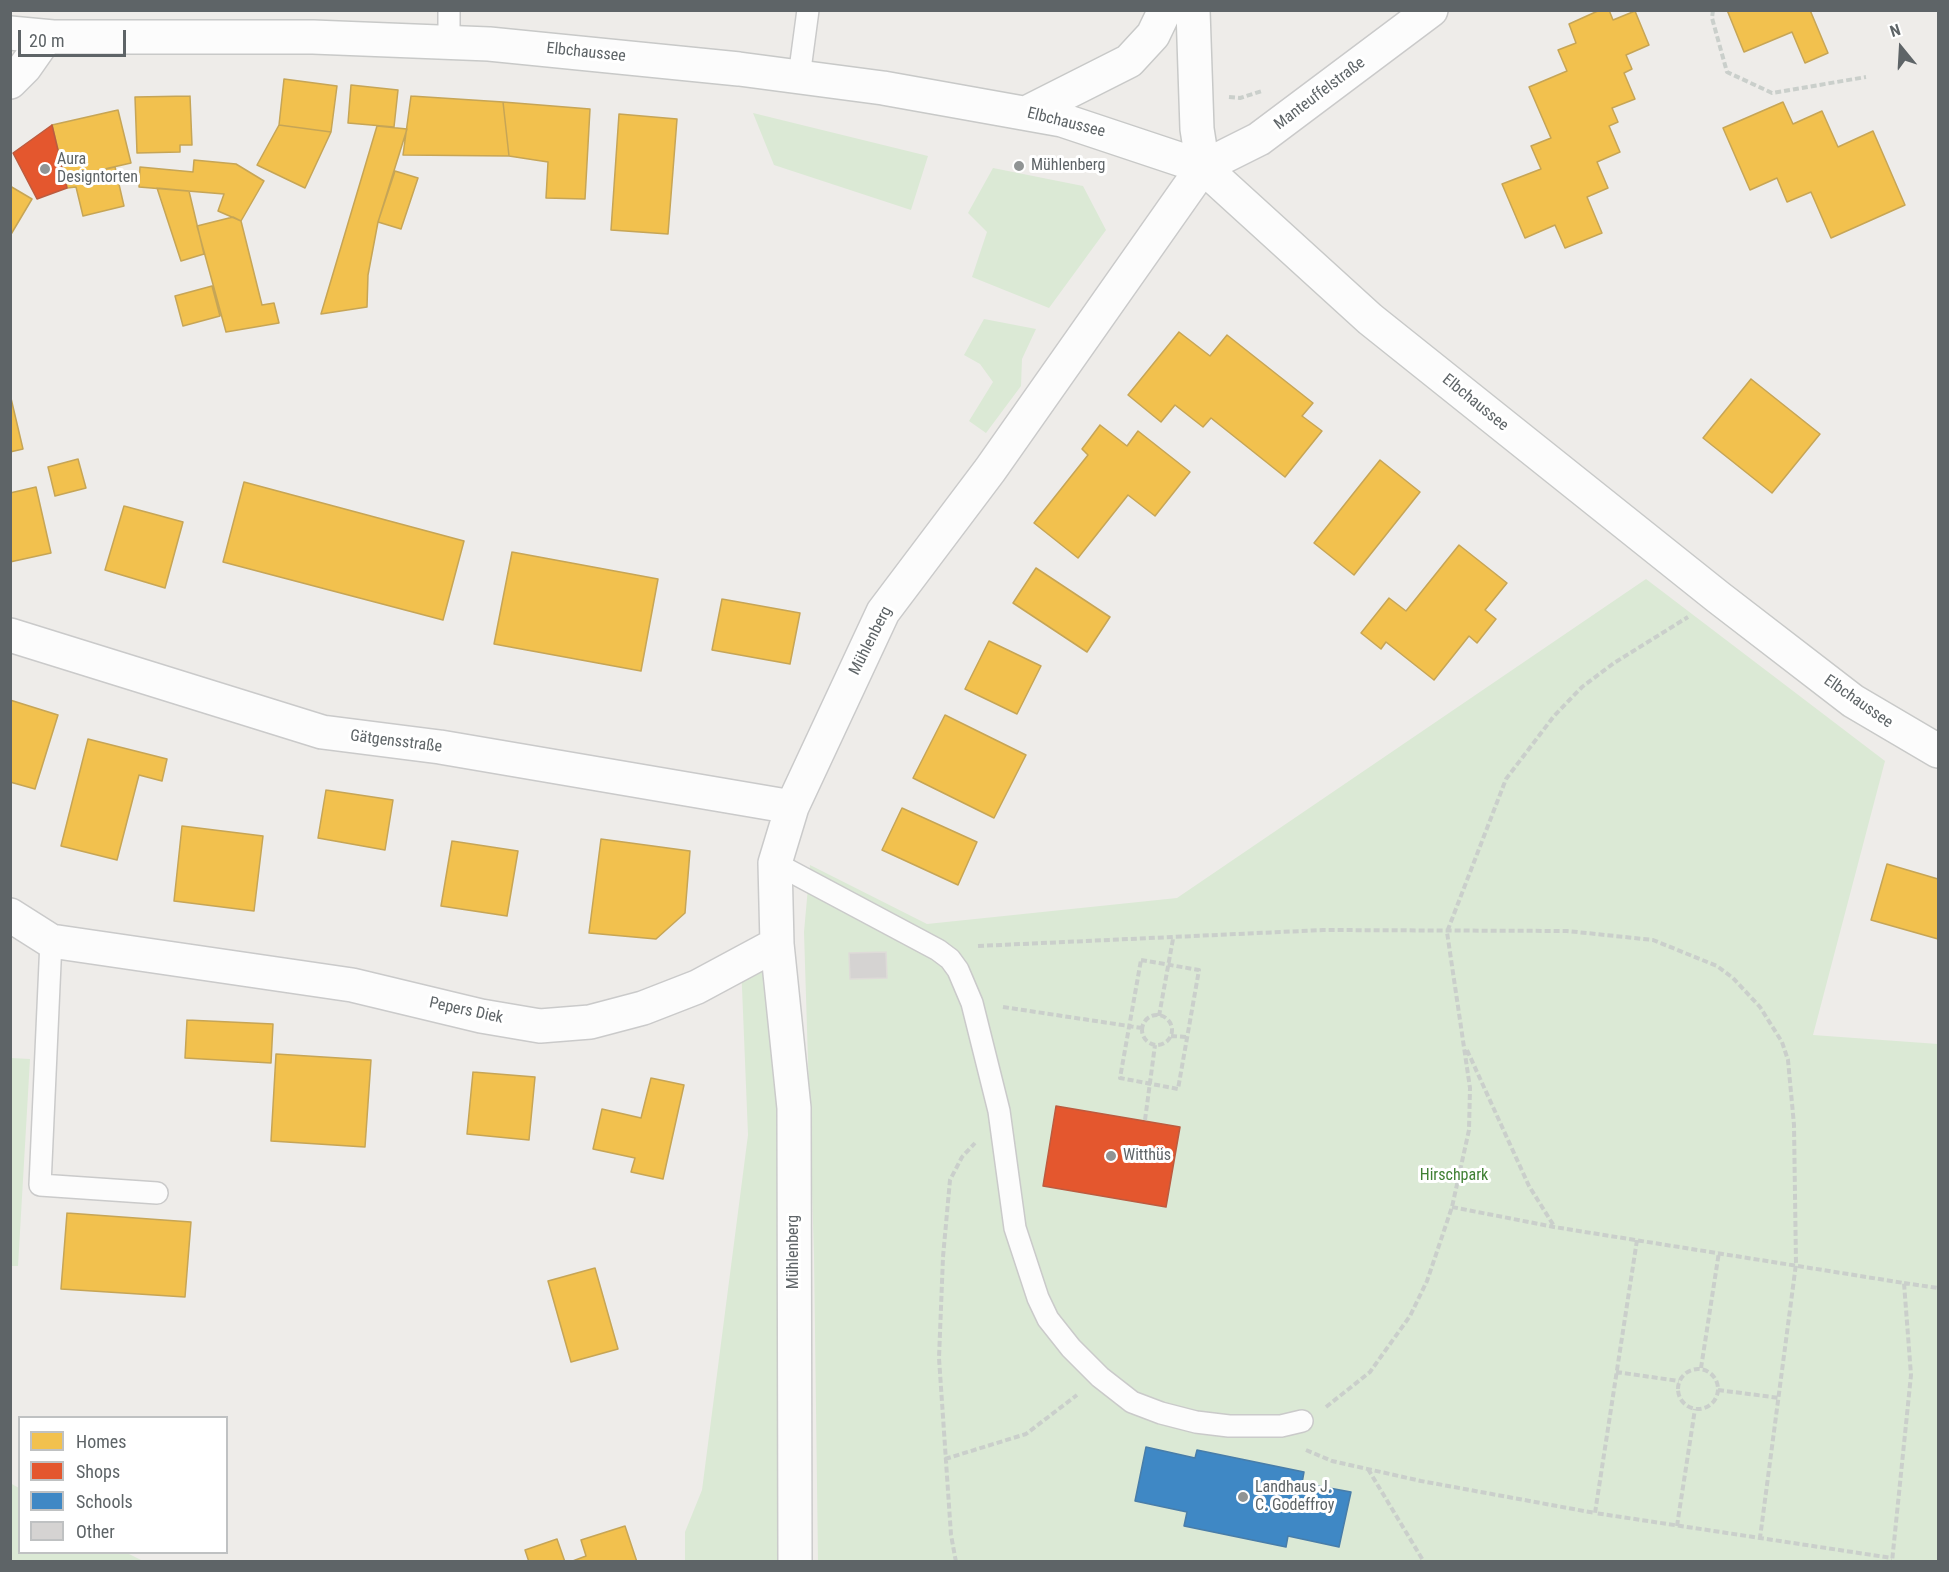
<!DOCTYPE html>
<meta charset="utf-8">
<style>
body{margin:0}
#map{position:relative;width:1949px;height:1572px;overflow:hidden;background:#eeece9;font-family:"Roboto Condensed",sans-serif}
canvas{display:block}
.frame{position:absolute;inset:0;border:12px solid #5e6467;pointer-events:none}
.legend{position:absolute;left:18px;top:1416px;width:210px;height:138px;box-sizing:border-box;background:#fff;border:2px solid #bfc1c2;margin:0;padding:8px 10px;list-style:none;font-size:18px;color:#5e6467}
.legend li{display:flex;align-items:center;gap:12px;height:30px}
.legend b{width:30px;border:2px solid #bfc1c2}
.north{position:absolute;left:1871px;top:18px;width:60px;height:60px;-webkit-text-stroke:4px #fff;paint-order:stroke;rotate:342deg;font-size:16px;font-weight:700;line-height:24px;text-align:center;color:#5e6467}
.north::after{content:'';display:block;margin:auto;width:21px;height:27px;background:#5e6467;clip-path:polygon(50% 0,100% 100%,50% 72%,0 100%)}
.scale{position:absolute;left:18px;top:30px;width:108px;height:27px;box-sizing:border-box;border:3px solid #5e6467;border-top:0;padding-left:8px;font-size:18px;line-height:21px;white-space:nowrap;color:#5e6467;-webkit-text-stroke:4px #fff;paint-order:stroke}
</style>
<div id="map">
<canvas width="1949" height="1572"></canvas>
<div class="frame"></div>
<ul class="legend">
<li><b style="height:16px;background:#f2c14e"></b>Homes</li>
<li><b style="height:16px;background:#e4572e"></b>Shops</li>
<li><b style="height:16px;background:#3f88c5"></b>Schools</li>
<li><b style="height:16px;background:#d5d3d2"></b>Other</li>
</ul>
<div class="north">N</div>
<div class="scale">20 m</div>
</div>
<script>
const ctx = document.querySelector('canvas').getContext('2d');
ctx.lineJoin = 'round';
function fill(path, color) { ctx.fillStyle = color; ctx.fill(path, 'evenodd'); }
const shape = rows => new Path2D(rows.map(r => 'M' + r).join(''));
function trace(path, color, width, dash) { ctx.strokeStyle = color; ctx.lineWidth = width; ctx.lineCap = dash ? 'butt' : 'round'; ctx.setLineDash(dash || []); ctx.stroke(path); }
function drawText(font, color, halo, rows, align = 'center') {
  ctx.font = font + ' "Roboto Condensed",sans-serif'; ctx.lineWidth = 6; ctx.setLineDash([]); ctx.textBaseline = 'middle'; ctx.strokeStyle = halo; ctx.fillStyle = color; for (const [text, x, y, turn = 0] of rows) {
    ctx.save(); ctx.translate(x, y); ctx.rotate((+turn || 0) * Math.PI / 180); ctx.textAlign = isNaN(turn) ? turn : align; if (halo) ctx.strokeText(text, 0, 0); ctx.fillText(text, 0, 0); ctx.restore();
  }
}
const green = shape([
 [753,113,928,156,911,210,774,165],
 [993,168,1083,186,1106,230,1049,308,972,277,987,232,968,213],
 [984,319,1036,329,1022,359,1021,386,986,433,969,421,993,382,980,364,964,355],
 [1646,579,1885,761,1813,1035,1938,1044,1938,1561,818,1561,814,1255,804,932,810,865,927,924,1177,898],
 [777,944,795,1561,685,1562,685,1532,702,1490,748,1135,741,963],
 [11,1058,30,1059,18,1266,10,1266],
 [10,1483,19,1488,20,1552,127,1553,143,1561,11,1561]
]);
const homes = shape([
 [1600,10,1609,10,1613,20,1635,11,1649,45,1626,55,1632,69,1624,73,1635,99,1612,108,1618,122,1609,126,1620,152,1597,162,1608,188,1587,197,1602,233,1565,248,1555,225,1525,238,1502,184,1541,169,1531,146,1551,138,1529,87,1567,71,1558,50,1576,43,1569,24,1600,10],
 [1727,10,1810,10,1828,53,1805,63,1792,32,1744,52,1727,10],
 [284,79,337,86,331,132,279,125,284,79],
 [351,85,398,90,394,127,348,123,351,85],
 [190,96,192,145,180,145,180,152,137,153,135,97,190,96],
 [411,96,503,102,509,156,403,155,411,96],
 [503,102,590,109,585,199,546,198,548,162,509,156,503,102],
 [1783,102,1793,124,1822,111,1838,147,1873,131,1905,205,1831,238,1811,192,1787,202,1777,178,1750,190,1723,128,1783,102],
 [118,110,131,163,65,178,52,125,118,110],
 [619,114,677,119,668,234,611,230,619,114],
 [279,125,331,132,305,188,257,165,279,125],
 [377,126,407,129,378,222,368,275,367,307,321,314,377,126],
 [194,160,236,164,264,181,241,221,218,211,224,194,139,187,140,167,193,172,194,160],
 [115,167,124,206,83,216,76,187,67,188,65,178,115,167],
 [395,171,418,178,401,229,378,222,395,171],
 [10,186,32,199,10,236,10,186],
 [157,188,189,191,204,254,181,261,157,188],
 [233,217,241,221,262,305,274,303,279,323,226,332,197,226,233,217],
 [212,286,220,316,183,326,175,296,212,286],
 [1179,332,1210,356,1227,335,1313,403,1302,416,1322,431,1285,477,1211,418,1203,427,1175,405,1161,422,1128,395,1179,332],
 [1751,379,1820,434,1772,493,1703,438,1751,379],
 [10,394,23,449,10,452,10,394],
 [1100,425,1127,446,1138,431,1190,472,1155,516,1128,495,1078,558,1034,523,1088,455,1082,449,1100,425],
 [78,459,86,488,55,496,48,467,78,459],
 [1380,460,1420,492,1354,575,1314,543,1380,460],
 [244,482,464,541,443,620,223,562,244,482],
 [36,487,51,553,10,562,10,493,36,487],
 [124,506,183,522,165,588,105,570,124,506],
 [1459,545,1507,583,1485,610,1496,619,1477,643,1469,636,1434,680,1386,642,1381,649,1361,633,1389,598,1406,611,1459,545],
 [512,552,658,579,641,671,494,644,512,552],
 [1036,568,1110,617,1087,652,1013,603,1036,568],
 [722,599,800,613,790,664,712,650,722,599],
 [989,641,1041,666,1017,714,965,689,989,641],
 [10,700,58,715,35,789,10,782,10,700],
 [945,715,1026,755,994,818,913,778,945,715],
 [88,739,167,759,162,781,139,775,117,860,61,846,88,739],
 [326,790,393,800,385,850,318,838,326,790],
 [902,808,977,842,958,885,882,850,902,808],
 [182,826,263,836,254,911,174,901,182,826],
 [601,839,690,851,685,913,656,939,589,933,601,839],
 [452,841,518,851,507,916,441,906,452,841],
 [1887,864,1938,879,1938,939,1871,920,1887,864],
 [187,1020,273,1024,271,1063,185,1058,187,1020],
 [276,1054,371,1060,365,1147,271,1141,276,1054],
 [473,1072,535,1077,529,1140,467,1134,473,1072],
 [651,1078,684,1085,663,1179,631,1172,635,1158,593,1149,602,1109,641,1118,651,1078],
 [67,1213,191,1222,185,1297,61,1289,67,1213],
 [595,1268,618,1349,571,1362,548,1281,595,1268],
 [625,1526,637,1562,570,1562,586,1556,581,1540,625,1526],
 [557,1539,565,1562,529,1562,525,1550,557,1539]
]);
const shops = shape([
 [52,125,67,188,37,199,13,153,52,125],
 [1056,1106,1180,1127,1166,1207,1043,1186,1056,1106]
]);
const schools = shape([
 [1146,1447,1195,1458,1197,1450,1304,1472,1302,1483,1351,1492,1339,1547,1288,1536,1286,1547,1184,1526,1187,1512,1135,1501,1146,1447]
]);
const building = shape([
 [886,952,887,978,850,979,849,953,886,952]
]);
const path = shape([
 [1713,10,1712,18,1727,72,1772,93,1866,77],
 [1229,97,1240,98,1262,91],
 [978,946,1323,930,1567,931,1653,940,1717,966,1733,978,1760,1007,1782,1042,1788,1060,1794,1125,1796,1264,1760,1538],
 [1141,960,1199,970,1178,1089,1120,1078,1141,960],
 [1003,1007,1142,1028],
 '1142 1030a15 15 0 1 1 30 0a15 15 0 1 1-30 0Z',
 [1159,1016,1173,939],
 [1171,1036,1187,1037],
 [1467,1050,1529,1186,1554,1226],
 [1145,1120,1155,1045],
 [1452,1207,1554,1227,1904,1283,1911,1375,1892,1562],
 [1637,1240,1595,1513,1892,1558],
 [1904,1283,1938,1288],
 [1701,1368,1719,1252],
 '1678 1389a20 20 0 1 1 40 0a20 20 0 1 1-40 0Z',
 [1616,1372,1679,1381],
 [1718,1390,1780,1398],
 [1326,1407,1370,1372,1410,1316,1427,1281,1452,1207,1469,1130,1470,1088,1447,932,1506,779,1554,716,1582,687,1614,663,1688,617],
 [1306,1450,1332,1461,1421,1481,1595,1513],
 [945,1459,1026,1434,1077,1395],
 [1368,1469,1424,1562],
 [1677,1526,1695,1409],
 [956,1562,951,1535,939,1358,943,1257,950,1180,962,1157,975,1143]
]);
const service = shape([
 [449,10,449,42],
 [799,77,808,10],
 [775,863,938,950,950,959,958,970,972,1003,999,1111,1015,1228,1038,1298,1048,1319,1071,1348,1100,1377,1132,1402,1161,1413,1196,1422,1229,1426,1281,1426,1302,1421],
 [51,941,40,1185,157,1193]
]);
const minor = shape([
 [10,635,322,732,440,747,792,807],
 [10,915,51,941,352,985,481,1016,540,1026,590,1022,643,1008,697,987,777,944],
 [795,1562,794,1108,777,944,775,863,792,807,883,612,990,470,1203,167,1259,139,1431,10]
]);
const tertiary = shape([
 [10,82,25,67,46,37]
]);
const secondary = shape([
 [1193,10,1197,129,1203,167],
 [10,33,53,37,313,37,489,44,739,69,883,88,1062,120,1203,167,1370,319,1718,597,1853,701,1938,751],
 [1026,113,1129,61,1153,35,1165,10]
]);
const markers = [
 [1019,166,6,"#909494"],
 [45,169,6,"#909494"],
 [1111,1156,6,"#909494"],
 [1243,1497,6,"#909494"]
];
const streetNames = [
 ["Elbchaussee",586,53,6],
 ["Manteuffelstraße",1320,94,-37],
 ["Elbchaussee",1066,123,14],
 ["Elbchaussee",1475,403,39],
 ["Mühlenberg",871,641,-63],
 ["Elbchaussee",1858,702,35],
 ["Gätgensstraße",396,742,7],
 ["Pepers Diek",466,1011,12],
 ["Mühlenberg",794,1252,-90]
];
const poiNames = [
 ["Aura",57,160],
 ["Designtorten",57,178],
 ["Mühlenberg",1031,166],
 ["Witthüs",1123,1156],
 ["Landhaus J.",1255,1488],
 ["C. Godeffroy",1255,1506]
];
const parkNames = [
 ["Hirschpark",1454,1176]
];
fill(green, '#dbe9d5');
fill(homes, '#f2c14e');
trace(homes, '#c6a556', 1.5);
fill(shops, '#e4572e');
trace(shops, '#bc5b3f', 1.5);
fill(schools, '#3f88c5');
trace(schools, '#487da9', 1.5);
fill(building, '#d5d3d2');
trace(building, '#dedbd8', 1.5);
trace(service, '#cacaca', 24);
trace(minor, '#cacaca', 36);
trace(tertiary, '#cacaca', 36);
trace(secondary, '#c8c9c8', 36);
trace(path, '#cacfcb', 4, [6, 3]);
trace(service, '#fcfcfc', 21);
trace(minor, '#fcfcfc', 33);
trace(tertiary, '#fcfcfc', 33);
trace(secondary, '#fcfcfc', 33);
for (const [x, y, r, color] of markers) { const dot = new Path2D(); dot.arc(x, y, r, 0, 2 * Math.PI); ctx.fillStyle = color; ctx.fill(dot); trace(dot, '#fff', 2); }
drawText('16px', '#5e6467', '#fff', streetNames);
drawText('16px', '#5e6467', '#fff', poiNames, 'left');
drawText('16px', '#408034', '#fff', parkNames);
</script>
